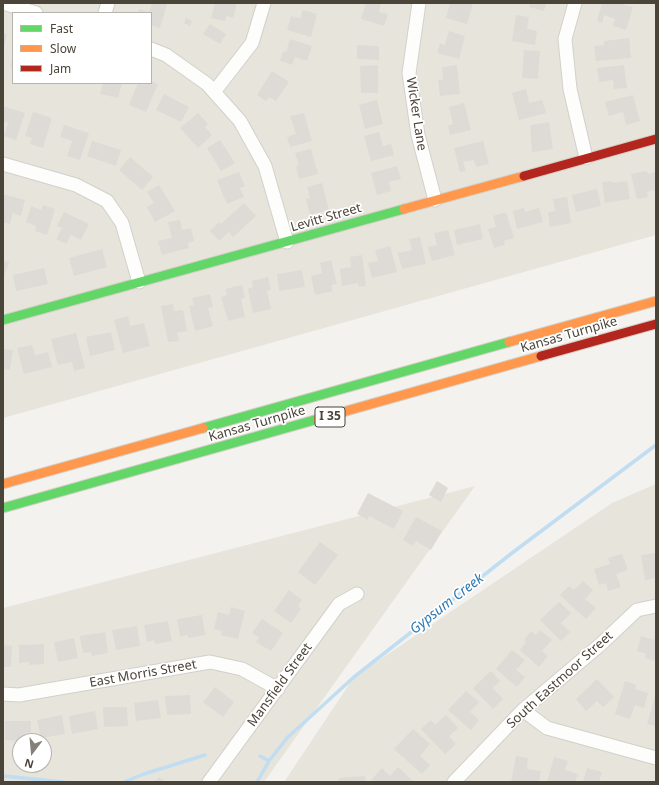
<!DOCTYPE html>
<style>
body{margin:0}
#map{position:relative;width:659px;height:785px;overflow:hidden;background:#f4f2ee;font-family:"Noto Sans",sans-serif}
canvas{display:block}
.frame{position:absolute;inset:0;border:4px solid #4b4439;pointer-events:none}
.legend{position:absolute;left:12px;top:12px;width:140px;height:72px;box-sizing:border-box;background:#fff;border:1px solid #b7b4b0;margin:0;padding:5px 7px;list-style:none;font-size:12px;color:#4b4439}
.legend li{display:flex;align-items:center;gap:8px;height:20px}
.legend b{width:20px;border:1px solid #b7b4b0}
.north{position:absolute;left:12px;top:733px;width:40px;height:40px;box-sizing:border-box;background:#fff;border:1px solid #b7b4b0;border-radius:50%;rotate:196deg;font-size:11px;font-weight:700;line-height:16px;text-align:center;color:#4b4439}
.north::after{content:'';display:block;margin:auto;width:14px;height:18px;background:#868178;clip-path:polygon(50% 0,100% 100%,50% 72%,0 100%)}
</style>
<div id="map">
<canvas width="659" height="785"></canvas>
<div class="frame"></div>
<ul class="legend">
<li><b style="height:5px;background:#63d668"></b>Fast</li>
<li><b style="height:5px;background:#ff974d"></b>Slow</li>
<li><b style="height:5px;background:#b3261e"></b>Jam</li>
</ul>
<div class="north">N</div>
</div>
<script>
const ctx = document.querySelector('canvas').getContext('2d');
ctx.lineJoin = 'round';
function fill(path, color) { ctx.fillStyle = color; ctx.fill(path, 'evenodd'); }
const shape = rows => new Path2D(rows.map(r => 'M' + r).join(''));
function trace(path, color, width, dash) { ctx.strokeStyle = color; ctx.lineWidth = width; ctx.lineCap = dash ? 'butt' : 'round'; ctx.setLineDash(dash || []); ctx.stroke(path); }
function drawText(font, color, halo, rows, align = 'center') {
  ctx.font = font + ' "Noto Sans",sans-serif'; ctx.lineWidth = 3.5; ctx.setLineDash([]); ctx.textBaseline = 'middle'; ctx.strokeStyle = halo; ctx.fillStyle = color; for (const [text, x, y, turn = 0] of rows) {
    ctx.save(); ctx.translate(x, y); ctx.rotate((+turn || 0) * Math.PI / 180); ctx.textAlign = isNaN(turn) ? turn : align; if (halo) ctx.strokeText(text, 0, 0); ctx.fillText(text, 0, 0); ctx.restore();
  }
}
const residential = shape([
 [3,3,656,3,656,235,3,418],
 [13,13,151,13,151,83,13,83],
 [656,484,656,782,284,782,354,677,612,503],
 [475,486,264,782,3,782,3,608],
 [20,741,44,741,44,765,20,765]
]);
const stream = shape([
 [260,756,269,761],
 [3,776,63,782],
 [124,782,144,774,205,755],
 [257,782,269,761,287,738,354,677,512,553,656,445]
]);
const building = shape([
 [152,3,167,4,160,28,151,25,151,13,138,13,139,9,149,12],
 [215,3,237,3,233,18,227,16,225,21,211,18],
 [366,3,381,3,379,12,388,14,384,26,361,19],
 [450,3,473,3,467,24,446,18],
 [530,3,546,3,544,11,529,7],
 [602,3,618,3,633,7,626,30,613,26,615,19,604,15,602,23,597,21],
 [303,10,317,14,311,37,287,30,291,16,300,18],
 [516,15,529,17,527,29,537,31,535,45,512,41],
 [186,18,192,21,190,26,184,23],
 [210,24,226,34,220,44,203,34],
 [449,31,465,36,459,59,437,53,440,43,445,45],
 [3,33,7,34,4,47,3,47],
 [629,38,631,58,596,61,594,46,604,45,604,41],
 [290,39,312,46,307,61,295,57,292,65,280,61,283,51,286,52],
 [357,45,379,46,379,60,357,59],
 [524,50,540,51,538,79,522,78],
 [13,57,13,68,10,67],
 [378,65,378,93,361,93,360,66],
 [457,65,460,94,440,96,438,80,443,80,442,67],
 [624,65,627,88,614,89,613,80,599,82,597,68],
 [272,71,289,82,276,101,269,97,266,101,257,95],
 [151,81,158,84,146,112,129,105,138,83,143,85,144,83,151,83],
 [103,83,122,83,118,98,100,94],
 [526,89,529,103,542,100,546,113,519,120,512,93],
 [164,94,189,107,181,122,156,110],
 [633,95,640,121,626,125,623,112,609,116,605,102],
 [377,100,383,124,365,129,359,105],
 [464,103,471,130,450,135,448,126,453,124,449,107],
 [3,106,25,113,16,140,4,136,8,123,3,121],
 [33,112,52,118,43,148,30,144,32,138,25,136],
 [198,113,208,124,205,127,212,135,198,148,180,128],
 [304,113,312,141,290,147,287,137,296,134,290,116],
 [549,122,553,149,532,152,530,125],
 [64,125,89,133,80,160,67,156,72,141,60,137],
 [379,132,383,146,391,144,394,155,371,161,364,136],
 [220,140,235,163,221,171,207,148],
 [92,141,121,150,116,166,87,156],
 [483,141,489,164,476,167,474,160,463,162,466,171,460,172,454,148],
 [311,149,318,174,299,179,296,166,299,165,295,153],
 [130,157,153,177,142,190,119,170],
 [397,166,401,179,389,182,391,191,377,195,371,173],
 [647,171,648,174,655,172,656,190,647,192,648,197,637,199,631,174],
 [239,172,245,186,240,188,244,197,227,204,217,180],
 [612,181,612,183,627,181,630,199,605,203,602,182],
 [322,183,329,210,310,215,306,199,310,198,307,187],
 [159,185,175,211,155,222,147,207,154,203,147,192],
 [597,189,601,206,576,212,572,195],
 [3,194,25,200,21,216,13,213,10,224,3,222],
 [567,197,571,223,550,227,548,212,555,211,553,199],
 [244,203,256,216,233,237,229,232,219,241,210,231,219,222,221,224],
 [43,205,55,209,47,235,35,231,36,226,26,222,31,206,41,210],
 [524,208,525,212,539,208,543,222,517,229,513,211],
 [64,212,89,224,81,240,71,235,66,244,56,239,62,228,57,226],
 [506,212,514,238,504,241,505,245,494,248,488,229,496,227,493,216],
 [180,220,182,230,191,228,194,241,188,243,189,248,162,255,158,241,172,238,168,222],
 [480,224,483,239,457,245,454,230],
 [448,230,455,255,432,261,428,247,437,245,434,233],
 [420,237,426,264,402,269,398,253,412,250,409,239],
 [390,246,397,272,372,278,368,263,378,261,375,250],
 [102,249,107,267,74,276,69,258],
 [362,255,366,286,359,287,358,283,342,286,340,269,351,267,350,257],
 [331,260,337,284,331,285,333,291,315,295,311,276,322,273,320,263],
 [3,261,9,262,3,279],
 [44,268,48,284,16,291,13,275],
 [302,270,305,287,279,291,277,274],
 [268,277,271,290,267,291,271,309,253,313,248,289,253,287,252,281],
 [242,285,245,298,241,299,245,317,228,321,221,297,227,295,225,289],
 [210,294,213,307,208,308,213,326,195,331,189,306,194,305,192,298],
 [173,304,174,311,183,310,187,331,177,333,179,341,168,342,161,306],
 [128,316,130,326,144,323,150,346,123,353,114,320],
 [111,332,115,350,90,356,86,337],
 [76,333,85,368,74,371,72,362,58,365,51,339],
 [32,345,35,355,48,352,52,367,24,374,17,348],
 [3,349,13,350,10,370,3,369],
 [437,481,448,488,441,502,429,495],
 [368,493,403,511,394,529,369,516,368,520,357,514],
 [416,517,442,531,431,550,416,541,413,546,403,540],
 [320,542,338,555,315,585,298,572],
 [656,553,656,578,645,580,641,555],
 [622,554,628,570,616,574,621,587,608,591,606,583,599,585,594,569,610,564,608,558],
 [583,581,593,590,585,599,596,608,586,619,560,595,569,586,574,590],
 [289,590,302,600,298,606,301,609,291,623,274,611],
 [559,602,571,613,561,623,570,632,561,641,540,620],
 [231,607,245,611,238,639,221,635,222,631,214,629,218,612,229,615],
 [202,615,205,635,188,638,188,635,180,636,177,619],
 [262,619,283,633,271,651,256,642,259,638,252,633],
 [168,621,172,641,155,644,154,640,147,642,144,625],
 [137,626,140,646,116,650,112,630],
 [540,630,552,640,542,651,548,656,539,667,520,650,526,642,524,640,531,631,536,635],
 [105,632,108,653,92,656,91,652,83,653,80,636],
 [656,633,656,656,654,661,645,658,646,654,637,651,641,636,654,640],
 [74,638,78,658,58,662,54,642],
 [44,644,44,664,29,665,29,662,19,663,19,645],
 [3,645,12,646,11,667,3,667],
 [512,650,525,660,516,670,525,677,517,687,496,669],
 [491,671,500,681,493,688,503,699,493,709,473,688],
 [597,679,614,697,603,707,597,701,586,711,576,699],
 [625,681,636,685,635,689,648,693,644,708,635,705,630,719,615,714],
 [215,687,234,702,223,717,203,702],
 [466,691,479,702,470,712,479,720,471,730,448,710],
 [656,693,656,726,647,724],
 [190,695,191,714,167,715,165,696],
 [158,700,161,718,136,721,134,703],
 [103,707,127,707,128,726,104,727],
 [95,711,98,729,72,734,69,716],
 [62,715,65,734,41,738,37,720],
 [446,715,458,728,449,736,456,744,445,754,421,729,431,720,435,725],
 [5,721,31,721,31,741,5,740],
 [413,729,430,744,420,756,430,765,422,774,394,749],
 [516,756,528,758,527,769,541,771,539,782,511,782],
 [554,757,568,761,565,770,578,774,575,782,547,782],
 [398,767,414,782,374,782,371,780,382,768,390,776],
 [587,768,602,772,599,782,583,782],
 [365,776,366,782,339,782,339,778],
 [159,777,166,782,155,782]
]);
const street = shape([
 [3,3,36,13],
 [419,3,409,73,418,135,435,200],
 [575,3,565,39,570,89,586,158],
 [105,13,108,3],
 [151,49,166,55,207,84,240,121,265,166,287,242],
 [214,92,252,43,264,3],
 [3,164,76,185,107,201,122,223,139,282],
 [3,694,19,695,210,662,242,669,278,689],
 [523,710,547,728,656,758],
 [209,782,339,604,357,594],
 [454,782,523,710,601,644,637,610,656,606]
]);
const fast = shape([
 [3,320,404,209],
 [203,428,509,342],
 [3,508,318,419]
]);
const slow = shape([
 [404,209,524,176],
 [509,342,656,301],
 [318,419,541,356],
 [3,484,203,428]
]);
const jam = shape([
 [524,176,656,139],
 [541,356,656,324]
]);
const shields = [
 [330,417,30]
];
const shieldNames = [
 ["I 35",330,417]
];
const streetNames = [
 ["Wicker Lane",416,114,81],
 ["Levitt Street",326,218,-16],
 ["Kansas Turnpike",569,335,-16],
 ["Kansas Turnpike",257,424,-16],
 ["East Morris Street",143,674,-10],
 ["South Eastmoor Street",560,680,-42],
 ["Mansfield Street",280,685,-54]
];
const waterNames = [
 ["Gypsum Creek",447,604,-38]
];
fill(residential, '#e7e4dc');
trace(stream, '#c0ddf1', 3.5);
fill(building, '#dedbd6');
trace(street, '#d2d0cb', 15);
trace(fast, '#d3cfc5', 11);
trace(slow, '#d3cfc5', 11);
trace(jam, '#d3cfc5', 11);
trace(street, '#fdfdfc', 13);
trace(fast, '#63d668', 9);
trace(slow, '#ff974d', 9);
trace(jam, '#b3261e', 9);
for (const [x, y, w] of shields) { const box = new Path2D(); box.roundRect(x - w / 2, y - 10, w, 20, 3); ctx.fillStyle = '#fff'; ctx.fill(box); trace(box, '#4b4439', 1); }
drawText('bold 12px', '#4b4439', null, shieldNames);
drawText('13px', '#4b4439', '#fff', streetNames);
drawText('italic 14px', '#2e7ab2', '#fff', waterNames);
</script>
